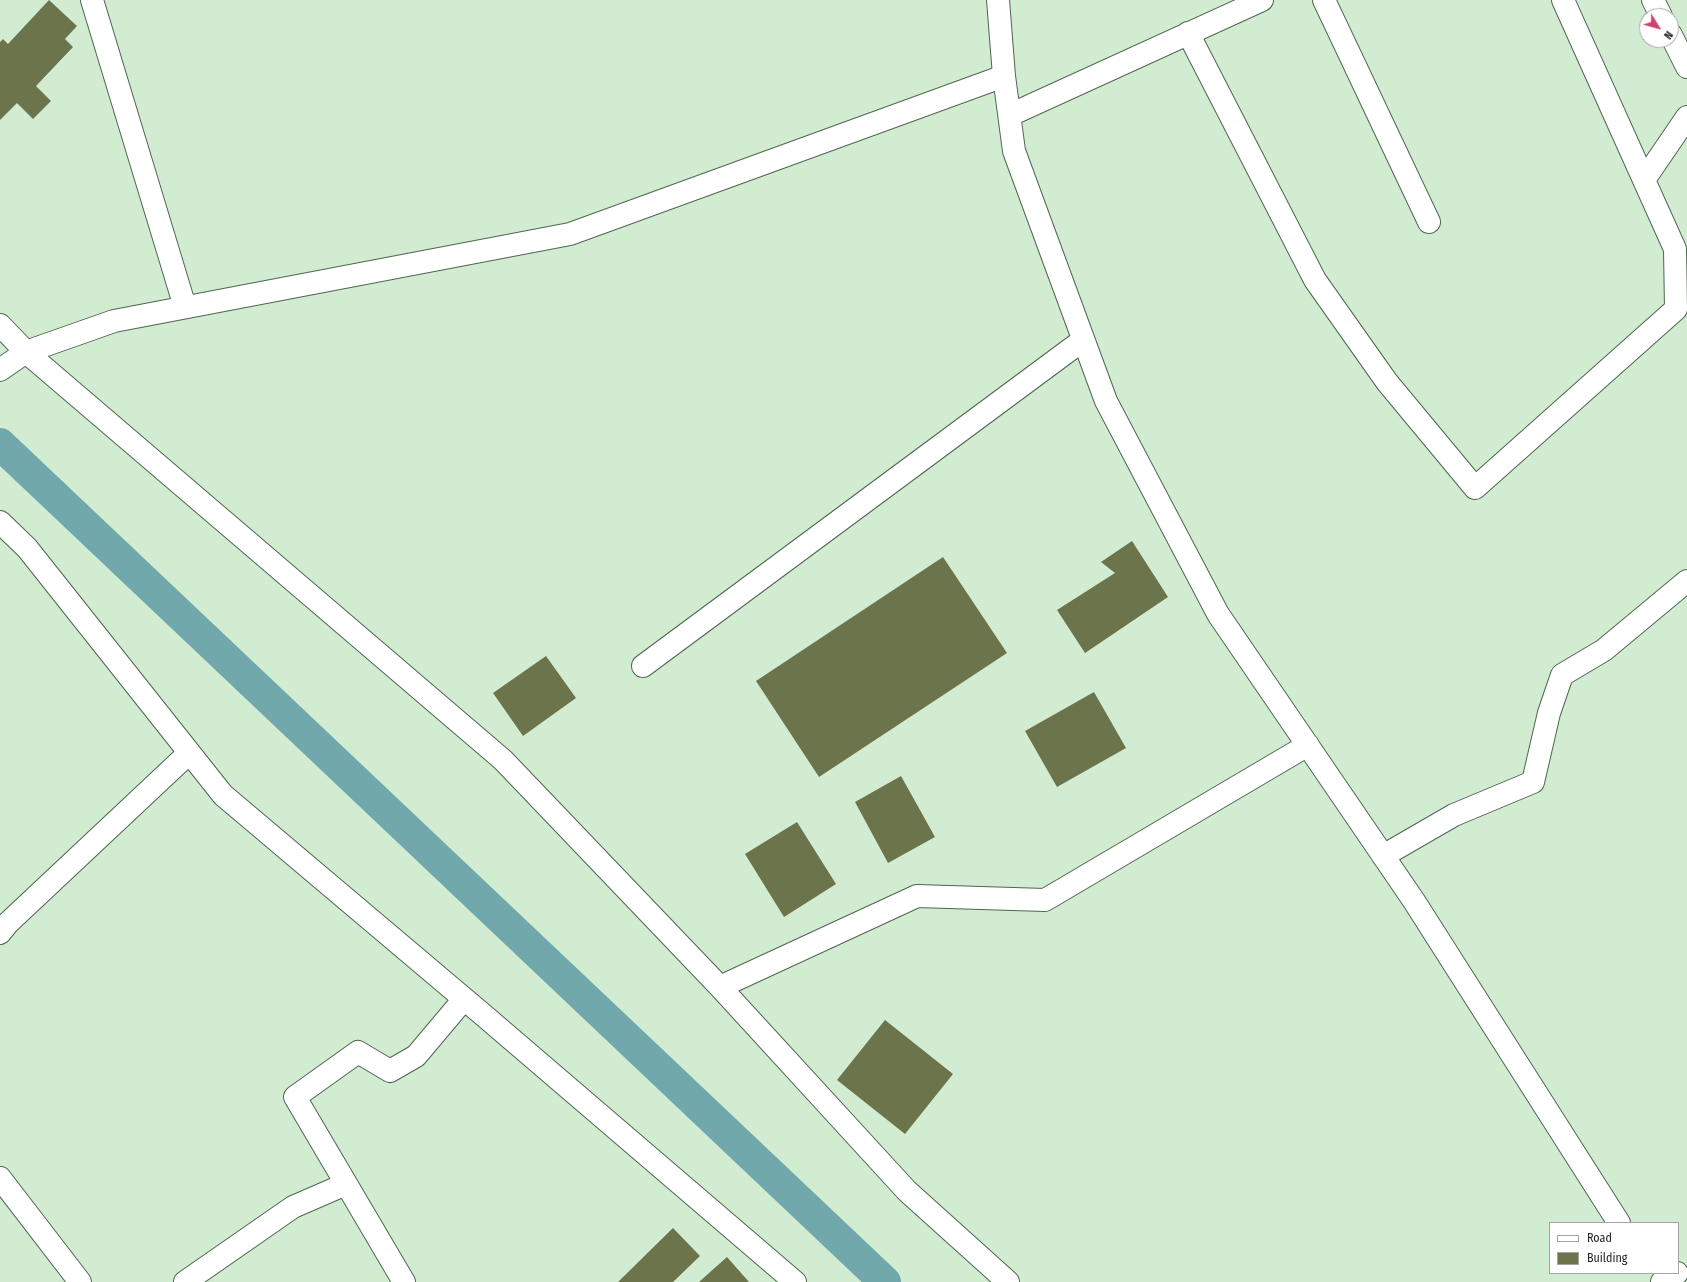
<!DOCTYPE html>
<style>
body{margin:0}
#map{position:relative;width:1687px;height:1282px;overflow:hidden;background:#d2ecd2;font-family:"Fira Sans Condensed",sans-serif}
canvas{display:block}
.legend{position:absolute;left:1549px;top:1222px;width:130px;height:52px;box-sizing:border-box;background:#fff;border:1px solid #a3a7a4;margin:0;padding:5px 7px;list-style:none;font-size:12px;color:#1a241b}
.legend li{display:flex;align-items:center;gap:8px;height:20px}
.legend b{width:20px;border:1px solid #a3a7a4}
.north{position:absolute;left:1639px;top:8px;width:40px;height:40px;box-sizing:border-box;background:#fff;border:1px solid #a3a7a4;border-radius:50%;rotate:127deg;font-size:11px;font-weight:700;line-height:16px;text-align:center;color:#1a241b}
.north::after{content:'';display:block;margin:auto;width:14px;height:18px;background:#ce4171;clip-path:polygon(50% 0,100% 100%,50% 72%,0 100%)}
</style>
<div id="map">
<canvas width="1687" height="1282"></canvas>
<ul class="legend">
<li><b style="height:5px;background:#fff"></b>Road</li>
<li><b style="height:11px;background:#6c744c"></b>Building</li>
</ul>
<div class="north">N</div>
</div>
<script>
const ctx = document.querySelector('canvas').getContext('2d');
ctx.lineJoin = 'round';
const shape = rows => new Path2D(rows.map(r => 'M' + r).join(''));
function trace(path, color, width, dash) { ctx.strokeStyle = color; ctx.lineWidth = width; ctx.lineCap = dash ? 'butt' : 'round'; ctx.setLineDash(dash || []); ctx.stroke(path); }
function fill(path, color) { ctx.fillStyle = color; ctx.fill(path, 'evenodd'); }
const canal = shape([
 [0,444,885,1282]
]);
const building = shape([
 [49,0,77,26,65,39,73,47,36,86,51,101,33,119,17,103,0,120,0,42,3,39,8,44],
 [1132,541,1168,597,1085,653,1057,610,1115,573,1101,562],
 [943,557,1007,653,819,777,756,681],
 [546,656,576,698,523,736,493,693],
 [1094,692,1126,748,1057,787,1025,731],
 [901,776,935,837,888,863,855,802],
 [797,822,836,884,784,917,745,854],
 [885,1020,953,1074,905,1134,837,1080],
 [673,1228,700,1256,673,1282,618,1282],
 [727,1257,749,1282,699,1282]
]);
const minor = shape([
 [92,0,185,307],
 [998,0,1004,76,1014,151,1106,401,1218,614,1414,901,1619,1223],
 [1324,0,1429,222],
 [1653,0,1661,16],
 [1188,33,1315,280,1387,382,1475,488,1676,309,1675,249,1563,0],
 [1671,35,1687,67],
 [1010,115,1262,0],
 [1644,180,1687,117],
 [0,325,26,352,503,760,720,987,907,1191,1008,1282],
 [0,370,26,352,114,321,570,234,1004,76],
 [0,522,27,548,223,795,481,1013,795,1282],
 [643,666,1083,340],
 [1383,856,1454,815,1533,782,1549,713,1562,675,1604,650,1687,581],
 [0,933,8,923,189,753],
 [720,987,917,896,1045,900,1308,745],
 [0,1178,80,1282],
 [185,1282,293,1207,346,1184],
 [404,1282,295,1097,358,1052,390,1071,416,1056,464,999],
 [1662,1282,1677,1273]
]);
trace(canal, '#70a8ac', 32);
fill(building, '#6c744c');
trace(minor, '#4f6650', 24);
trace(minor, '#fff', 22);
</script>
